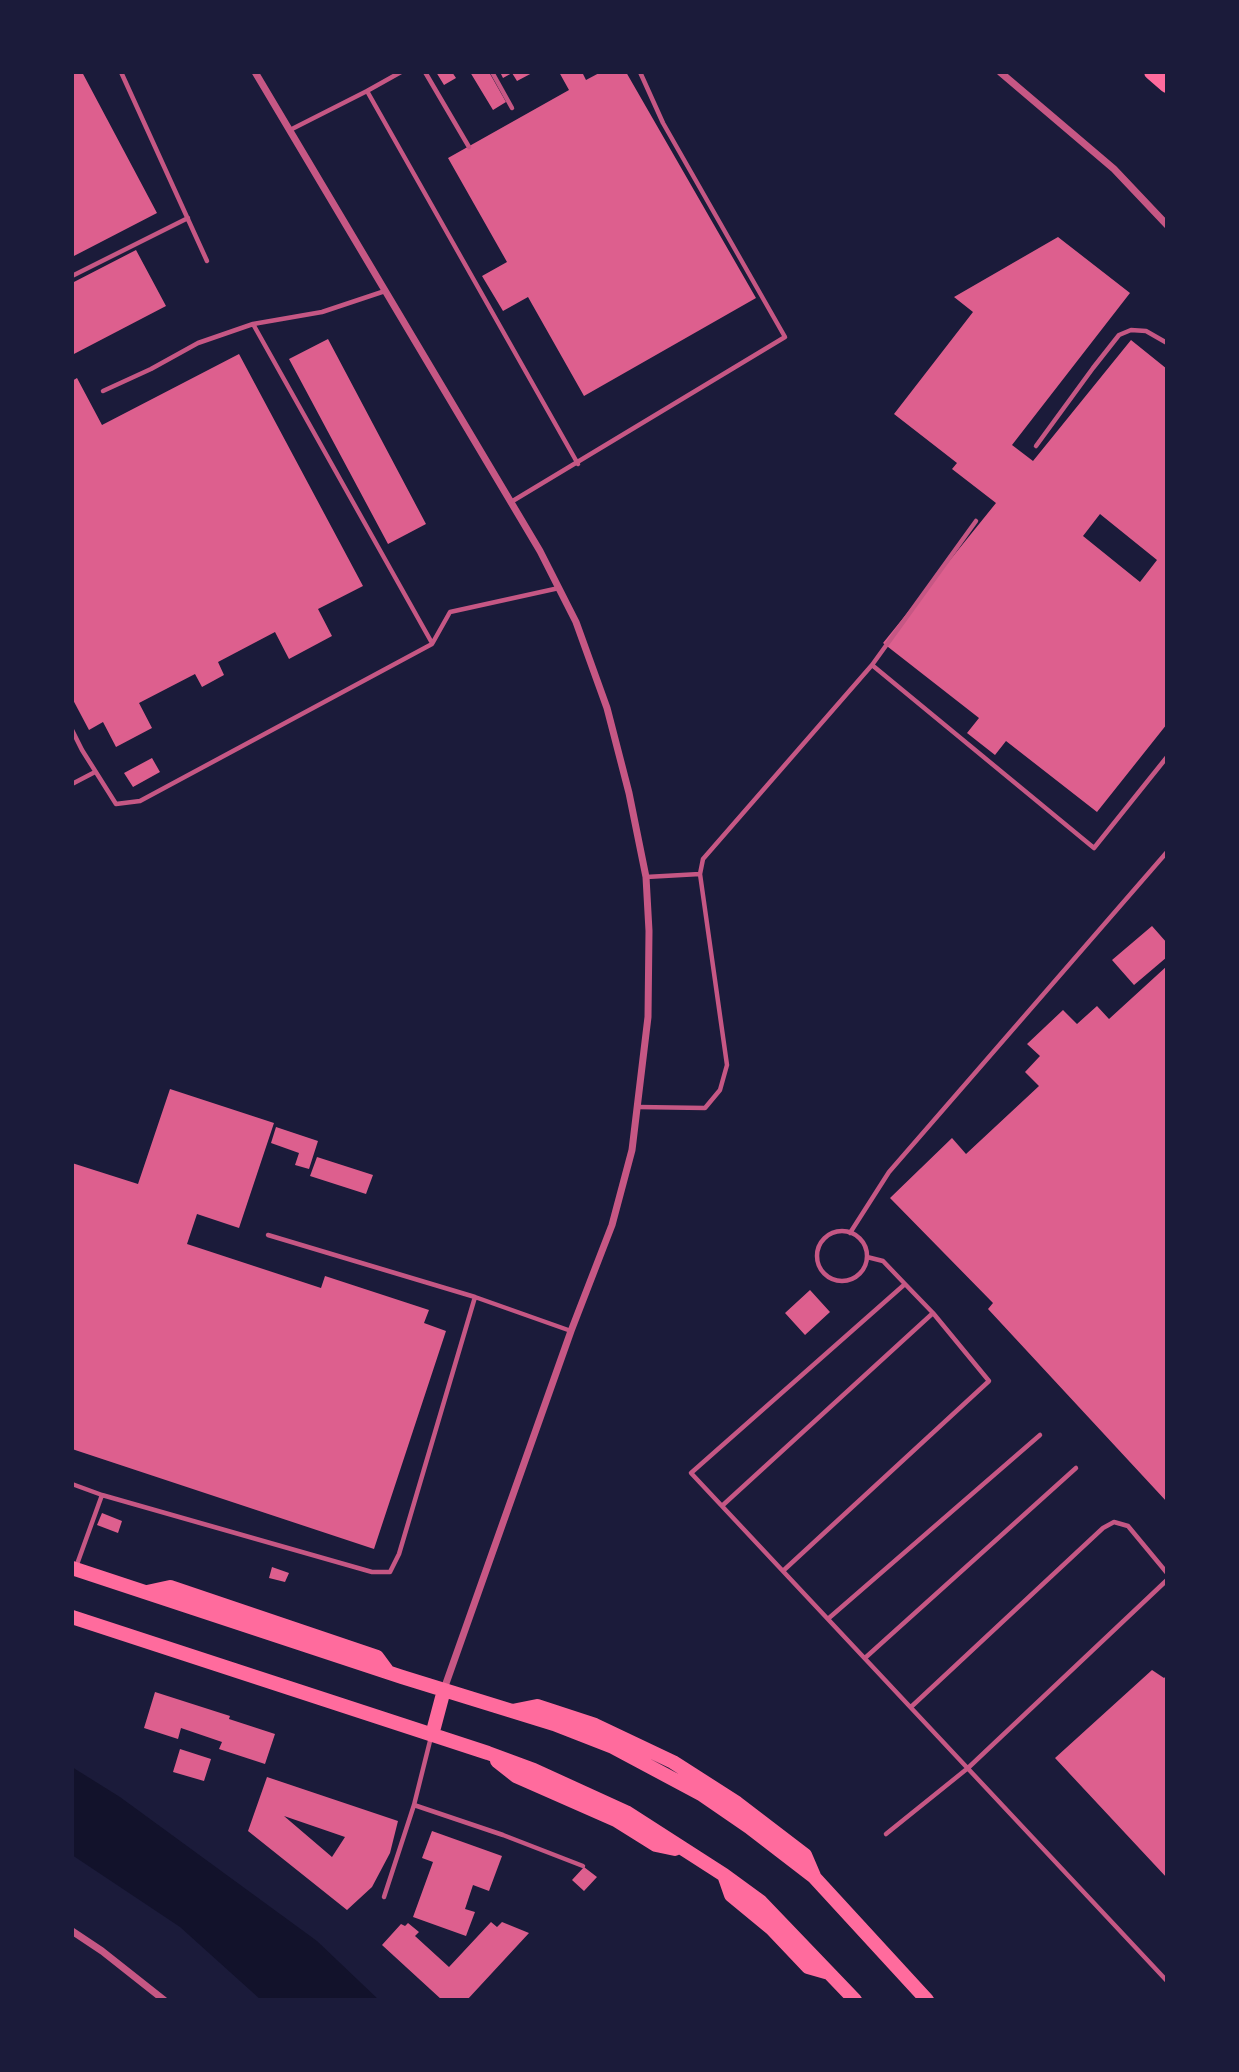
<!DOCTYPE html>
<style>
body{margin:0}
#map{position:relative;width:1239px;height:2072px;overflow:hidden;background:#1b1b3a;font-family:"DM Sans",sans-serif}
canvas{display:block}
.frame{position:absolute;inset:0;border:74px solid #1b1b3a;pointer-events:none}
</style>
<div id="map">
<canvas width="1239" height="2072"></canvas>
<div class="frame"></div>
</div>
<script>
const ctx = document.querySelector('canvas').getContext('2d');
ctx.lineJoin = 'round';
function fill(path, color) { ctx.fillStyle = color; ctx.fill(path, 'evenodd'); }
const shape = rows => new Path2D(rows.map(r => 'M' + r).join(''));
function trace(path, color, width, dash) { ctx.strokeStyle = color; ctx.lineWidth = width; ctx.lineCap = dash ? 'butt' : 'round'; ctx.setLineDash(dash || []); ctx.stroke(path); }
const water = shape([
 [72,1767,120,1797,317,1941,379,2000,261,2000,180,1927,72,1855]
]);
const building = shape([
 [72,72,82,72,157,213,72,257],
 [436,72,452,72,456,78,444,85],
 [470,72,489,72,506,102,493,110],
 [500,72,534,72,517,81,512,73,503,78],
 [559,72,582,72,586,80,601,72,626,72,756,298,584,396,528,297,503,311,482,276,507,262,448,158,569,90],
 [1058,237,1130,293,1012,445,1033,461,1131,340,1167,369,1167,724,1097,812,1006,741,995,755,967,733,979,718,883,643,996,503,952,469,957,463,894,414,973,312,954,297],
 [1100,514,1157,560,1140,582,1083,536],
 [136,250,166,306,72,355,72,283],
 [328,339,426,524,388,544,289,359],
 [239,354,363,586,318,609,332,636,289,659,275,632,218,662,224,675,202,687,195,674,139,703,152,728,116,747,103,722,89,730,72,698,72,381,77,378,102,425],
 [152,758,160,772,133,787,124,773],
 [1152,926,1167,943,1167,957,1134,985,1112,960],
 [1167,966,1167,1502,988,1309,993,1303,890,1198,952,1138,966,1154,1039,1086,1025,1072,1040,1056,1027,1044,1063,1010,1077,1024,1097,1006,1109,1019],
 [170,1089,274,1123,239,1228,197,1214,187,1244,321,1288,325,1276,429,1310,424,1323,446,1331,374,1549,72,1449,72,1163,138,1184],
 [276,1127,318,1141,309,1169,295,1165,299,1153,271,1143],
 [317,1157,373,1175,366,1194,310,1176],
 [810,1290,830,1312,805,1335,785,1313],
 [102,1513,122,1521,118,1533,97,1525],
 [272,1567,289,1573,285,1582,269,1578],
 [1152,1670,1164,1678,1167,1675,1167,1878,1055,1758],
 [155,1692,230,1716,229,1719,275,1734,265,1764,219,1749,222,1742,181,1728,178,1739,144,1728],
 [180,1749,211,1759,204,1781,173,1772],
 [267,1777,398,1821,390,1853,372,1887,347,1910,248,1831],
 [284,1816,345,1837,332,1857],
 [432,1831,502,1856,489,1891,473,1885,465,1909,475,1912,466,1936,413,1917,433,1862,422,1858],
 [584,1867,597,1877,584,1891,572,1880],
 [491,1922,497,1927,502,1922,529,1933,467,2000,442,2000,382,1945,401,1924,405,1926,408,1923,419,1932,415,1936,449,1967]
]);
const service = shape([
 [121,72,207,261],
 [425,72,469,147],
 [492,72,512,108],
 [367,91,578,464],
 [290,130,367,91,401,72],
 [72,276,188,218],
 [253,324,322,312,385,291],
 [103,391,151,369,198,343,253,324,432,643],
 [1036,446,1093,368,1119,335,1131,330,1146,331,1167,343],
 [511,502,785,337,663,123,640,72],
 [872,665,1094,848,1167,757],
 [72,730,82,750,116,804,140,801,432,644,450,612,559,588],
 [72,784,95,772],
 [646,877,700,874],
 [638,1107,705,1108,720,1090,727,1065,700,874,703,859,872,665,976,521],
 '817 1256a25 25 0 1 1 50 0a25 25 0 1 1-50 0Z',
 [850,1233,889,1172,1167,852],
 [268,1235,475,1297,571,1331],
 [905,1284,691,1473,1167,1981],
 [72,1484,102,1495,372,1572,390,1572,399,1554,475,1297],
 [723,1505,933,1313],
 [76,1567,102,1495],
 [784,1570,989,1381,933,1313,905,1284,883,1261,867,1257],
 [829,1618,1040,1435],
 [865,1658,1076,1468],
 [911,1707,1103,1528,1114,1522,1128,1526,1167,1573],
 [414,1805,503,1835,583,1866],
 [886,1834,968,1768,1167,1580],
 [384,1897,414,1805,431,1737]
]);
const minor = shape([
 [255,72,540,551,576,622,607,708,629,793,646,877,649,931,648,1017,632,1150,612,1225,571,1331,444,1689],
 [1000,72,1114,169,1167,225],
 [72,1931,102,1951,164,2000]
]);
const primary = shape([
 [72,1568,402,1677,554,1724,613,1747,701,1794,749,1827,814,1877,927,2000],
 [147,1592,170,1587,377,1657,388,1672],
 [72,1617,488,1753,534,1770,626,1812,724,1875,761,1902,855,2000],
 [512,1711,537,1706,595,1725,673,1762,737,1803,805,1855,814,1876],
 [432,1735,444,1690],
 [497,1761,516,1776,616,1820,656,1845,675,1849],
 [724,1875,731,1895,771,1928,808,1967,829,1973]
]);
const trunk = shape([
 [1152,72,1167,85]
]);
fill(water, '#12122b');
fill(building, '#dd5f8e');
trace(service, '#c65784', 4.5);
trace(minor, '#c65784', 7);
trace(primary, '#ff6b9d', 14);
trace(trunk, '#ff6b9d', 16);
</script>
